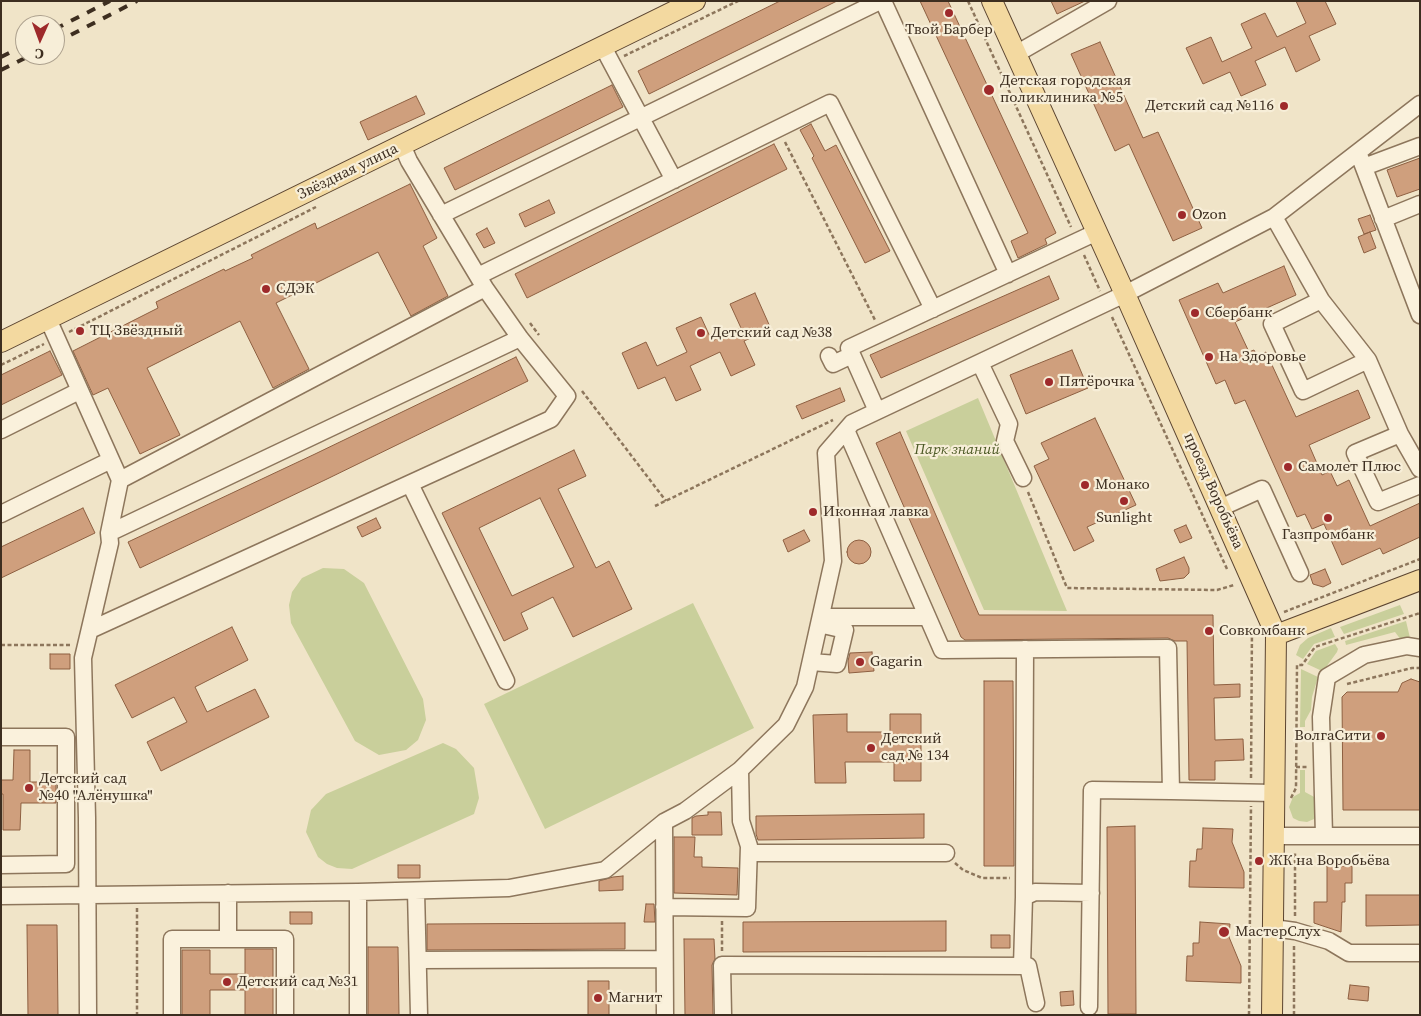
<!DOCTYPE html>
<meta charset="utf-8">
<style>
body{margin:0}
#map{position:relative;width:1421px;height:1016px;overflow:hidden;background:#f0e4c8;font-family:"Source Serif 4",serif}
canvas{display:block}
.frame{position:absolute;inset:0;border:2px solid #3d2e20;pointer-events:none}
.north{position:absolute;left:15px;top:15px;width:50px;height:50px;box-sizing:border-box;background:#f7eed8;border:1px solid #ada18e;border-radius:50%;rotate:182deg;font-size:14px;font-weight:700;line-height:20px;text-align:center;color:#3d2e20}
.north::after{content:'';display:block;margin:auto;width:18px;height:22px;background:#9e2a2b;clip-path:polygon(50% 0,100% 100%,50% 72%,0 100%)}
</style>
<div id="map">
<canvas width="1421" height="1016"></canvas>
<div class="frame"></div>
<div class="north">С</div>
</div>
<script>
const ctx = document.querySelector('canvas').getContext('2d');
ctx.lineJoin = 'round';
function fill(path, color) { ctx.fillStyle = color; ctx.fill(path, 'evenodd'); }
const shape = rows => new Path2D(rows.map(r => 'M' + r).join(''));
function trace(path, color, width, dash) { ctx.strokeStyle = color; ctx.lineWidth = width; ctx.lineCap = dash ? 'butt' : 'round'; ctx.setLineDash(dash || []); ctx.stroke(path); }
function drawText(font, color, halo, rows, align = 'center') {
  ctx.font = font + ' "Source Serif 4",serif'; ctx.lineWidth = 4.5; ctx.setLineDash([]); ctx.textBaseline = 'middle'; ctx.strokeStyle = halo; ctx.fillStyle = color; for (const [text, x, y, turn = 0] of rows) {
    ctx.save(); ctx.translate(x, y); ctx.rotate((+turn || 0) * Math.PI / 180); ctx.textAlign = isNaN(turn) ? turn : align; if (halo) ctx.strokeText(text, 0, 0); ctx.fillText(text, 0, 0); ctx.restore();
  }
}
const green = shape([
 [978,398,1067,611,984,610,906,431],
 [323,568,344,569,364,583,423,699,426,720,418,740,406,750,379,755,355,741,291,623,289,605,292,592,302,578],
 [693,603,754,728,545,829,484,704],
 [1400,605,1404,614,1344,634,1340,627],
 [1406,621,1410,638,1401,640,1395,632,1346,645,1345,641],
 [1331,628,1335,637,1314,644,1303,659,1296,655,1300,645,1308,638],
 [1335,644,1338,649,1337,652,1324,670,1322,671,1307,664,1316,651],
 [1301,669,1318,677,1312,697,1311,710,1305,721,1305,727,1300,727],
 [443,743,456,749,474,768,479,798,474,814,352,869,337,868,327,864,318,857,306,832,311,810,326,794],
 [1300,770,1305,770,1305,792,1316,798,1319,809,1314,819,1307,822,1299,821,1293,818,1289,807,1293,797,1300,793]
]);
const building = shape([
 [780,1,837,1,649,94,638,71,780,1],
 [920,1,948,1,1056,233,1045,239,1047,244,1018,258,1011,241,1028,233,920,1],
 [1051,1,1085,1,1057,14,1051,1],
 [1296,1,1325,1,1336,24,1309,36,1320,60,1296,72,1285,47,1255,61,1266,85,1241,96,1230,72,1203,84,1186,48,1211,37,1222,62,1252,48,1241,24,1265,13,1277,37,1306,23,1296,1],
 [1100,42,1143,138,1158,132,1202,228,1173,241,1129,144,1115,151,1071,54,1100,42],
 [612,85,623,107,455,190,444,168,612,85],
 [416,96,425,114,368,140,360,122,416,96],
 [811,124,825,151,836,145,890,251,865,263,812,158,814,156,800,130,811,124],
 [774,144,787,169,527,298,515,274,774,144],
 [1420,158,1420,189,1397,197,1387,170,1420,158],
 [410,184,437,238,423,246,448,296,411,316,378,252,276,303,309,369,273,388,240,321,147,368,180,435,140,454,108,388,93,395,73,351,158,308,156,302,224,269,225,271,253,258,251,255,315,223,317,229,410,184],
 [549,200,555,213,525,227,519,214,549,200],
 [1370,215,1376,230,1364,234,1358,219,1370,215],
 [487,228,495,243,484,248,476,234,487,228],
 [1370,232,1376,248,1364,253,1358,237,1370,232],
 [1284,266,1296,295,1235,322,1249,352,1254,350,1257,356,1266,352,1296,417,1358,390,1370,418,1309,445,1322,475,1330,471,1337,486,1349,480,1370,526,1420,503,1420,537,1383,554,1380,548,1342,565,1324,524,1312,529,1305,514,1297,517,1245,400,1235,404,1225,380,1216,384,1179,300,1218,283,1223,293,1284,266],
 [1049,276,1059,299,881,378,870,355,1049,276],
 [755,293,771,329,744,341,755,365,731,376,720,352,690,366,701,390,676,401,665,377,638,389,622,353,646,342,657,366,687,352,676,328,701,317,712,341,741,328,730,304,755,293],
 [1072,350,1088,388,1026,414,1010,375,1072,350],
 [50,351,62,375,1,405,1,375,50,351],
 [516,357,528,381,327,479,140,568,128,542,315,454,516,357],
 [840,388,845,401,802,419,796,406,840,388],
 [1095,418,1136,505,1087,527,1094,541,1074,551,1034,466,1049,459,1041,443,1095,418],
 [900,432,979,615,1213,615,1214,685,1240,684,1240,697,1214,698,1215,740,1243,739,1244,760,1215,761,1215,780,1189,780,1187,641,1175,641,1168,638,965,640,961,637,876,443,900,432],
 [574,450,586,476,558,489,596,568,609,561,632,609,573,637,553,597,521,613,528,629,504,641,442,513,574,450],
 [540,498,574,567,512,596,479,528,540,498],
 [83,508,95,533,1,578,1,547,83,508],
 [376,518,381,528,362,537,357,527,376,518],
 [1186,525,1192,538,1180,543,1174,530,1186,525],
 [804,530,810,541,788,552,783,540,804,530],
 '847 552a12 12 0 1 1 24 0a12 12 0 1 1-24 0Z',
 [1184,557,1189,568,1189,573,1184,578,1160,581,1156,569,1184,557],
 [1325,569,1331,583,1323,587,1313,584,1310,575,1325,569],
 [232,627,248,660,195,687,207,712,255,689,269,717,161,771,147,742,187,722,174,697,132,718,115,685,232,627],
 [872,652,874,671,849,673,848,661,850,653,872,652],
 [50,654,70,654,70,669,50,669,50,654],
 [1411,679,1420,682,1420,810,1343,810,1342,697,1347,692,1398,692,1402,683,1411,679],
 [984,681,1013,681,1014,866,984,866,984,681],
 [847,714,847,732,890,732,890,714,921,714,921,781,894,781,894,762,845,762,846,783,815,783,813,715,847,714],
 [14,750,30,750,30,782,56,782,56,803,21,803,20,830,3,830,3,794,1,794,1,780,13,780,14,750],
 [708,812,721,812,722,835,692,835,692,818,696,816,708,815,708,812],
 [924,814,924,838,758,840,756,834,756,816,924,814],
 [1135,826,1136,1014,1108,1014,1107,827,1135,826],
 [1203,828,1233,829,1232,842,1244,872,1244,888,1189,887,1190,861,1196,861,1197,849,1202,849,1203,828],
 [674,837,695,837,694,857,702,857,702,867,738,868,737,895,674,893,674,837],
 [398,865,420,865,420,878,398,878,398,865],
 [1327,866,1352,866,1352,883,1345,883,1345,902,1342,902,1341,932,1314,923,1314,902,1327,902,1327,866],
 [623,876,623,890,599,891,599,881,613,877,623,876],
 [1366,895,1420,895,1420,925,1366,926,1366,895],
 [646,904,654,904,655,922,644,922,646,904],
 [290,912,312,912,312,924,290,924,290,912],
 [946,921,946,951,743,952,743,922,946,921],
 [1200,922,1230,924,1229,937,1241,966,1241,983,1186,981,1187,956,1193,956,1193,943,1199,943,1200,922],
 [625,923,625,949,427,950,427,924,625,923],
 [27,925,57,925,58,1015,28,1015,27,925],
 [991,935,1010,935,1010,948,991,948,991,935],
 [684,939,714,939,715,959,712,965,713,1015,685,1015,684,939],
 [368,947,398,947,399,1015,368,1015,368,947],
 [245,949,273,949,273,1015,245,1015,245,990,210,990,210,1015,182,1015,182,950,210,950,210,974,245,974,245,949],
 [588,981,609,981,609,1015,588,1015,588,981],
 [1350,985,1369,987,1368,1001,1348,999,1350,985],
 [1073,991,1074,1005,1061,1006,1060,992,1073,991]
]);
const path = shape([
 [968,1,1071,227],
 [624,56,738,1],
 [785,142,875,320],
 [1084,255,1100,291],
 [1112,317,1227,569],
 [530,323,539,335],
 [69,332,316,207],
 [1,365,44,344],
 [582,391,666,501],
 [1028,492,1067,588,1217,590,1234,585],
 [655,506,833,420],
 [1284,612,1420,559],
 [1,645,72,645],
 [1347,684,1412,668,1420,668],
 [1296,767,1307,767],
 [1251,778,1252,626],
 [1291,798,1296,788,1297,665,1302,665,1315,647,1420,613],
 [955,863,963,870,982,878,1010,878],
 [137,908,137,1015],
 [1295,916,1295,851],
 [722,921,722,951],
 [1249,1015,1251,806],
 [1294,1015,1294,946]
]);
const minor = shape([
 [883,1,1008,274],
 [603,47,674,180],
 [1016,54,1108,1],
 [1358,152,1420,104],
 [1364,167,1420,146],
 [441,215,880,1],
 [1274,217,1321,300,1272,324,1303,391,1368,360,1400,434,1355,453,1378,502,1420,485],
 [1383,219,1420,204],
 [478,276,830,103,933,309],
 [1321,300,1368,360],
 [48,319,120,480,109,533,110,543,83,658,87,818,88,1015],
 [829,356,833,364,852,355],
 [980,363,1009,424,1005,441,1023,478],
 [877,411,849,348,1097,232],
 [1,430,79,391],
 [846,430,942,650,1168,648,1171,791,1274,793],
 [1400,434,1420,469],
 [120,480,485,288],
 [410,484,506,681],
 [1220,508,1262,489,1300,573],
 [1,514,111,460],
 [109,533,520,338],
 [821,617,927,617],
 [90,630,551,419,567,396,520,338,485,288,409,161,402,145],
 [811,662,837,664,845,630,819,624],
 [1,737,66,737,66,864,1,865],
 [664,822,665,1015],
 [1274,836,1420,836],
 [1324,836,1321,717,1327,677,1364,655,1407,646,1420,648],
 [749,853,946,853],
 [416,891,419,1015],
 [358,892,358,1015],
 [228,893,228,939],
 [1,896,358,892,509,888,605,870,664,822,685,811,740,770,786,725,805,687,833,561,826,453,852,423,1125,294,1274,217,1358,152,1420,315],
 [1024,897,1025,649],
 [664,907,747,908,749,846,741,821,740,770],
 [1273,928,1295,931,1329,941,1349,953,1420,953],
 [418,960,664,959],
 [1022,966,1024,897,1035,892,1091,893],
 [1089,1007,1092,790,1171,791],
 [172,1015,172,939,285,939,285,1015],
 [723,1015,722,965,1028,966,1036,1003]
]);
const major = shape([
 [992,1,1125,294,1276,635,1272,1015],
 [1,342,695,1],
 [1276,635,1420,580]
]);
const rail = shape([
 [55,29,110,1],
 [55,43,137,1],
 [1,57,25,45],
 [1,70,31,55]
]);
const markers = [
 [949,13,5,"#9e2a2b"],
 [989,90,6,"#9e2a2b"],
 [1284,106,5,"#9e2a2b"],
 [1182,215,5,"#9e2a2b"],
 [266,289,5,"#9e2a2b"],
 [1195,313,5,"#9e2a2b"],
 [80,331,5,"#9e2a2b"],
 [701,333,5,"#9e2a2b"],
 [1209,357,5,"#9e2a2b"],
 [1049,382,5,"#9e2a2b"],
 [1288,467,5,"#9e2a2b"],
 [1085,485,5,"#9e2a2b"],
 [1124,501,5,"#9e2a2b"],
 [813,512,5,"#9e2a2b"],
 [1328,518,5,"#9e2a2b"],
 [1209,631,5,"#9e2a2b"],
 [860,662,5,"#9e2a2b"],
 [1381,736,5,"#9e2a2b"],
 [871,748,5,"#9e2a2b"],
 [29,788,5,"#9e2a2b"],
 [1259,861,5,"#9e2a2b"],
 [1224,932,6,"#9e2a2b"],
 [227,982,5,"#9e2a2b"],
 [598,998,5,"#9e2a2b"]
];
const poiNames = [
 ["Твой Барбер",949,30,"center"],
 ["Детская городская",1000,81],
 ["поликлиника №5",1000,98],
 ["Детский сад №116",1274,106,"right"],
 ["Ozon",1192,215],
 ["СДЭК",276,289],
 ["Сбербанк",1205,313],
 ["ТЦ Звёздный",90,331],
 ["Детский сад №38",711,333],
 ["На Здоровье",1219,357],
 ["Пятёрочка",1059,382],
 ["Самолет Плюс",1298,467],
 ["Монако",1095,485],
 ["Иконная лавка",823,512],
 ["Sunlight",1124,518,"center"],
 ["Газпромбанк",1328,535,"center"],
 ["Совкомбанк",1219,631],
 ["Gagarin",870,662],
 ["ВолгаСити",1371,736,"right"],
 ["Детский",881,739],
 ["сад № 134",881,756],
 ["Детский сад",39,779],
 ["№40 \"Алёнушка\"",39,796],
 ["ЖК на Воробьёва",1269,861],
 ["МастерСлух",1235,932],
 ["Детский сад №31",237,982],
 ["Магнит",608,998]
];
const streetNames = [
 ["Звёздная улица",348,172,-26],
 ["проезд Воробьёва",1213,491,66]
];
const parkNames = [
 ["Парк знаний",957,450]
];
fill(green, '#c9cf9b');
fill(building, '#cf9f7d');
trace(building, '#8d5f41', 1);
trace(minor, '#8d765c', 19);
trace(major, '#5b4430', 22);
trace(path, '#8d765c', 2.5, [4, 2.5]);
trace(minor, '#faf1dc', 16);
trace(major, '#f3d9a0', 20);
trace(rail, '#3d2e20', 4, [9, 9]);
for (const [x, y, r, color] of markers) { const dot = new Path2D(); dot.arc(x, y, r, 0, 2 * Math.PI); ctx.fillStyle = color; ctx.fill(dot); trace(dot, '#f7eed8', 2); }
drawText('15px', '#3d2e20', '#f7eed8', poiNames, 'left');
drawText('15px', '#3d2e20', '#f7eed8', streetNames);
drawText('italic 15px', '#4d5a26', '#f7eed8', parkNames);
</script>
